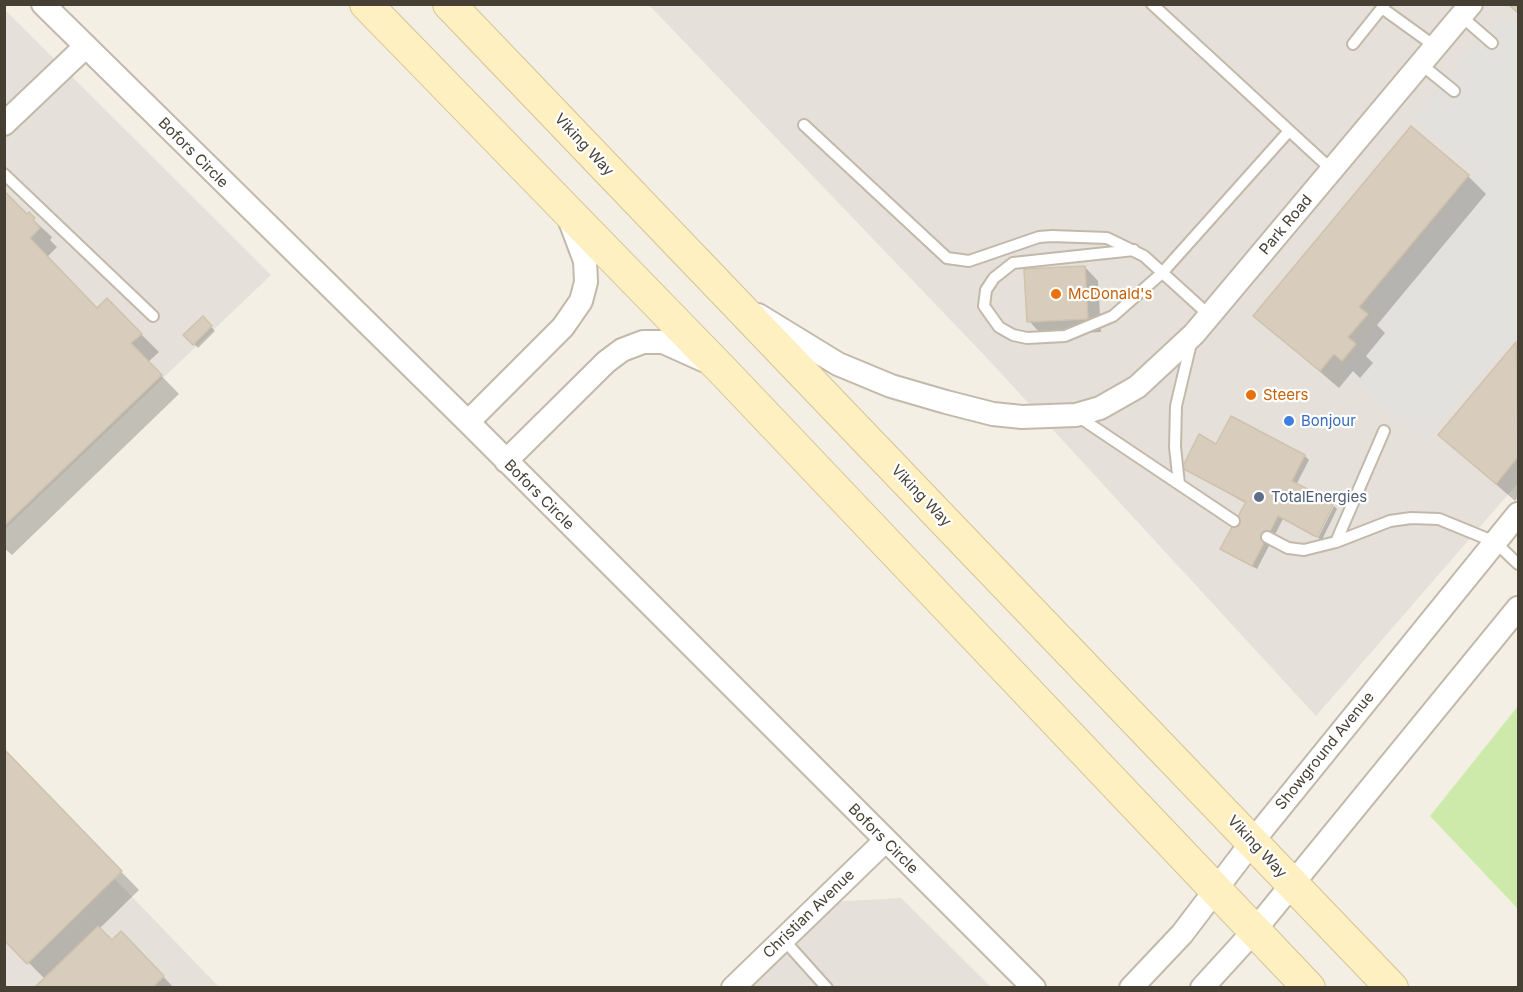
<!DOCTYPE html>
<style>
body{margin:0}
#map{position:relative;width:1523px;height:992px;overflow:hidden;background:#f3efe4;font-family:Inter,sans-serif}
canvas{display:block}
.frame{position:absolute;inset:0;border:6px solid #463f34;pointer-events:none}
</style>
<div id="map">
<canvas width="1523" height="992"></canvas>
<div class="frame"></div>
</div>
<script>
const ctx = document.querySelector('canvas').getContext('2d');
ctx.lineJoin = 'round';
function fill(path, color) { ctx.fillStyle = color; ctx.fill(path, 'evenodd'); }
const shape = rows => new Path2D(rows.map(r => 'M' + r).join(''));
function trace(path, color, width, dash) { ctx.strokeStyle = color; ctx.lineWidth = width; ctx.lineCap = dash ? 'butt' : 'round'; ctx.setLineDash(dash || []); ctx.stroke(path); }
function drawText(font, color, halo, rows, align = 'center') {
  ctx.font = font + ' Inter,sans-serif'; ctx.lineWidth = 4.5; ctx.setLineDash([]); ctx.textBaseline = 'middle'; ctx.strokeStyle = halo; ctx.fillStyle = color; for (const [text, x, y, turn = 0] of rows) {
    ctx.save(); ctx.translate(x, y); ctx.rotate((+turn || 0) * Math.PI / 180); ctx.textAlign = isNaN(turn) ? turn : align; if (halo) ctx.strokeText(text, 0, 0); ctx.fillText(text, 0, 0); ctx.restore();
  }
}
const industrial = shape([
 [649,5,1518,5,1518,483,1316,716,986,357],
 [4,9,271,275,5,529,4,529],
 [5,765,219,987,5,987],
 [901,898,991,987,744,988,827,902]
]);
const green = shape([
 [1518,706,1518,909,1430,816]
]);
const parking = shape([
 [1504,14,1518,25,1518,335,1426,440,1341,372,1384,317,1368,303,1475,172,1414,118]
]);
const shadow = shape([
 [1468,176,1486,194,1377,325,1385,333,1366,356,1373,363,1360,378,1353,371,1339,388,1255,316],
 [4,193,52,237,50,240,57,247,47,257,97,309,125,318,159,352,148,362,179,394,12,555,4,548],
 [1085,267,1098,281,1101,332,1042,335,1029,321],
 [203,318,215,331,198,348,186,335],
 [1517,345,1518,497,1515,501,1440,435],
 [1232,418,1305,456,1309,460,1296,485,1332,504,1315,537,1283,519,1257,569,1222,549,1247,504,1184,468,1216,446],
 [1334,506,1337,509,1322,540,1318,538],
 [4,751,139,890,99,929,112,942,139,951,174,988,37,988,45,979,4,938]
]);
const building = shape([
 [1518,4,1518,13,1509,5,1509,4,1518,4],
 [1411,126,1469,175,1359,307,1368,314,1348,337,1356,344,1342,361,1334,354,1320,371,1253,316,1411,126],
 [4,191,27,214,29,212,35,218,33,220,40,228,30,238,97,308,107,298,142,334,131,343,162,375,4,526,4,191],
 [1085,266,1088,319,1027,322,1024,269,1085,266],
 [203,316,212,326,193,345,183,335,203,316],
 [1516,342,1518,457,1496,484,1438,435,1516,342],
 [1231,416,1305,455,1292,481,1334,503,1317,537,1278,516,1252,566,1220,549,1246,502,1182,468,1199,434,1216,444,1231,416],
 [4,749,122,871,27,964,4,940,4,749],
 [98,926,112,940,121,931,164,976,155,985,157,988,34,988,98,926]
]);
const service = shape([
 [1152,4,1333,171],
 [1382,8,1436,47],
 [1461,16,1492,43],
 [1353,44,1385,4],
 [1422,65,1454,91],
 [804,125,947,258,969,261,1039,237,1052,236,1107,238,1144,256,1209,315],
 [4,174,153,316],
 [1134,250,1013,263,994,278,986,290,984,306,999,327,1013,335,1027,338,1065,336,1113,316,1162,273,1289,131],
 [1076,415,1234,521],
 [1179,484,1175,447,1176,406,1191,343],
 [1267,537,1288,548,1304,550,1336,542,1390,521,1411,518,1439,519,1495,542,1518,564],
 [1336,542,1384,431],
 [783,939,827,988]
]);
const minor = shape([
 [43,4,468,422,1034,988],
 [4,124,86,46],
 [758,315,838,364,891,386,946,402,993,414,1022,417,1076,415,1100,408,1137,387,1194,334,1471,4],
 [468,422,563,327,581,301,586,282,585,261,570,221],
 [506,461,606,362,622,350,643,342,663,342,703,360],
 [733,988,885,841],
 [1131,988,1182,934,1252,842,1518,514],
 [1202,988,1254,931,1518,608]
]);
const secondary = shape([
 [366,4,727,375,1309,988],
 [449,4,1392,988]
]);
const markers = [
 [1056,294,6,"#e8710a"],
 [1251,395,6,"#e8710a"],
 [1289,421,6,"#3f7fe0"],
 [1259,497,6,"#5c6f8a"]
];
const streetNames = [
 ["Viking Way",584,145,47],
 ["Bofors Circle",193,153,45],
 ["Park Road",1286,225,-50],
 ["Bofors Circle",539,495,45],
 ["Viking Way",921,496,46],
 ["Showground Avenue",1325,751,-51],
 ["Bofors Circle",883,839,45],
 ["Viking Way",1257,847,47],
 ["Christian Avenue",809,914,-44]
];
const foodNames = [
 ["McDonald's",1068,294],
 ["Steers",1263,395]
];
const shopNames = [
 ["Bonjour",1301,421]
];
const serviceNames = [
 ["TotalEnergies",1271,497]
];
fill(industrial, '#e5e0d9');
fill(green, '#cdeaab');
fill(parking, '#e3e1dd');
fill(shadow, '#0003');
fill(building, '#d8cdbc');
trace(building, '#d0c2ac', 1.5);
trace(service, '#c2b9aa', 14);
trace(minor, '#c2b9aa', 26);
trace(secondary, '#d6c392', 34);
trace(service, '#fff', 10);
trace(minor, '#fff', 22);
trace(secondary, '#fff0c2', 32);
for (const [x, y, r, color] of markers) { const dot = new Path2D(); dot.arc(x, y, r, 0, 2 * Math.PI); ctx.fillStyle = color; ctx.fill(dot); trace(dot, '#fff', 2); }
drawText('15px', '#463f34', '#fff', streetNames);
drawText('15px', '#c56008', '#fff', foodNames, 'left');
drawText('15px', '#366cbe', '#fff', shopNames, 'left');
drawText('15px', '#4e5e75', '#fff', serviceNames, 'left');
</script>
